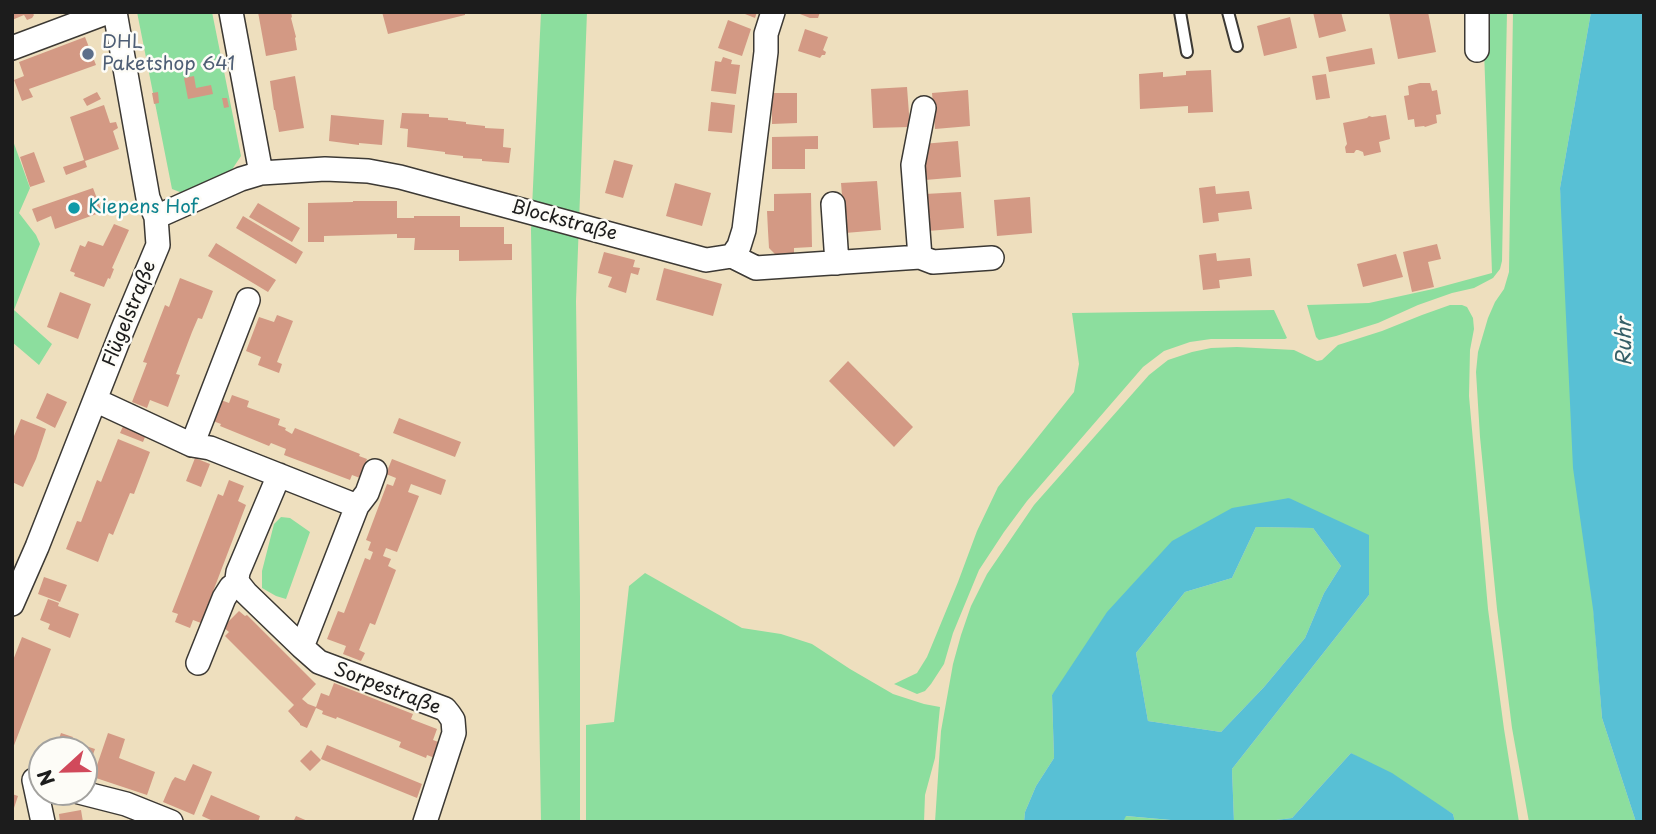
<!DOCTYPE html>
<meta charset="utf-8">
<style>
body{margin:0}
#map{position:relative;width:1656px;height:834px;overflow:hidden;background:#eedfbe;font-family:"Playpen Sans",sans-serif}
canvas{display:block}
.frame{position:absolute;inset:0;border:14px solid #1c1c1c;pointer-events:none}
.north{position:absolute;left:28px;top:736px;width:70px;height:70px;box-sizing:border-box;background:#fdfcf7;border:2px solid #a3a29f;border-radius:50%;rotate:248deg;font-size:19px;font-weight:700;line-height:28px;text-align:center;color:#1c1c1c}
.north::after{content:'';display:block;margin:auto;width:24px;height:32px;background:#d1495b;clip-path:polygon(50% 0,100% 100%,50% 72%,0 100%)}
</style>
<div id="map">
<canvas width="1656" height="834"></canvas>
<div class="frame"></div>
<div class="north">N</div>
</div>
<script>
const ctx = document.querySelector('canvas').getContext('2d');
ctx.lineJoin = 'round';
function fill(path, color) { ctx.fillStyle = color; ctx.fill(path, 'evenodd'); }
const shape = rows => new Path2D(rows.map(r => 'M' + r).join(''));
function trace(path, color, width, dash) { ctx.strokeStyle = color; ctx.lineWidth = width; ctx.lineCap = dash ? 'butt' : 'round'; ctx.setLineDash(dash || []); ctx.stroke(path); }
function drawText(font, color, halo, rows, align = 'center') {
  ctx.font = font + ' "Playpen Sans",sans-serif'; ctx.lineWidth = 5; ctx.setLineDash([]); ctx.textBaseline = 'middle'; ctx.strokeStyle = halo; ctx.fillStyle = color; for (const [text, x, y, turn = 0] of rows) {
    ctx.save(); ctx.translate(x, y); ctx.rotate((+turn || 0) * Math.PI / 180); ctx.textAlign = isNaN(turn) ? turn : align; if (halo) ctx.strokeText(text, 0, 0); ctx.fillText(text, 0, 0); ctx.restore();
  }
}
const green = shape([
 [137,12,212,12,241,156,229,174,185,194,172,189],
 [541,12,587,12,576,301,580,597,580,822,541,822,531,230],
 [1484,12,1507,12,1502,261,1500,269,1493,278,1474,288,1452,293,1418,305,1378,323,1336,336,1319,340,1316,337,1307,305,1369,303,1433,289,1492,273,1484,50],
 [1513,12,1591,12,1560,188,1602,718,1636,822,1529,822,1512,728,1497,609,1480,437,1476,372,1478,352,1488,318,1495,302,1504,289,1509,272],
 [12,138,30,188,19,213,36,235,40,244,14,310,52,344,39,365,12,342],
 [1450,305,1462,305,1467,307,1473,318,1474,329,1470,350,1469,396,1488,609,1504,729,1519,822,1455,822,1453,814,1351,753,1292,818,1260,822,1234,822,1232,769,1369,595,1289,498,1052,695,1054,758,1036,786,1025,812,1024,822,935,822,941,731,953,664,961,635,971,606,987,574,1034,505,1149,375,1168,360,1192,352,1211,348,1237,347,1294,350,1317,361,1322,360,1338,345,1382,331,1422,315],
 [1274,310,1287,338,1285,339,1211,339,1190,342,1164,351,1143,367,1027,501,1004,532,979,570,953,633,944,664,931,684,925,691,917,694,894,684,917,673,927,657,958,582,977,531,998,487,1074,392,1079,364,1072,313],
 [281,517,290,518,310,532,286,599,276,596,262,588,262,571,274,524],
 [1256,527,1313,528,1341,566,1324,593,1305,638,1264,687,1221,732,1148,721,1136,653,1185,592,1232,578],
 [645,573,742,628,781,634,812,644,850,669,893,694,924,704,940,707,935,758,925,795,924,822,586,822,586,725,614,722,629,586],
 [1125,816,1193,822,1123,822]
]);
const water = shape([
 [1591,12,1644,12,1644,822,1636,822,1602,718,1593,609,1573,468,1560,188],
 [1289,498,1369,535,1369,595,1232,769,1234,822,1193,822,1126,816,1123,822,1024,822,1025,812,1036,786,1054,758,1052,695,1107,612,1172,541,1232,508],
 [1256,527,1313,528,1341,566,1324,593,1305,638,1264,687,1221,732,1148,721,1136,653,1185,592,1232,578],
 [1351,753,1392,773,1453,814,1455,822,1260,822,1292,818]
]);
const building = shape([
 [12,12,32,12,34,15,32,18,27,20,24,15,12,20],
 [258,12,291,12,292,17,291,18,296,37,295,38,297,50,266,56],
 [382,12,465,12,465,15,388,34],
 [740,12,757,12,755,18],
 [795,12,820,12,818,18,810,18],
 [1313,12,1341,12,1346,31,1319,38],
 [1428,12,1436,52,1398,59,1389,13],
 [1290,17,1297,48,1264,56,1257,26],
 [728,20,751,29,742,56,718,48],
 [805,29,828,37,823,50,826,52,825,55,822,55,820,58,798,51],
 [85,37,96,65,29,89,33,97,22,101,14,80,24,76,19,62],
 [1372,48,1375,64,1329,72,1326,57],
 [723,57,732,60,731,64,740,65,736,94,711,91,715,61,721,62],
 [1211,70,1213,112,1188,113,1188,106,1140,109,1139,74,1163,72,1163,77,1186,75,1186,71],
 [1326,74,1330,98,1316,100,1312,76],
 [194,76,196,88,211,85,213,94,188,99,184,78],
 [295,76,304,128,279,132,275,110,274,110,270,81],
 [1420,83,1430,83,1432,91,1437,90,1441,114,1436,115,1437,123,1425,127,1424,126,1415,127,1414,119,1408,120,1404,96,1409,95,1408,86],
 [907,87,910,127,873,128,871,89],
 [968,90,970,126,935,129,932,93],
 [97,92,101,99,87,106,83,99],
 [158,92,159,103,154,104,152,93],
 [772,93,797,93,797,123,772,124],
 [222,98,227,98,229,107,224,108],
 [711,102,735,105,732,133,708,131],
 [104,105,110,123,116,122,118,128,113,131,119,149,85,161,87,167,66,175,63,167,84,160,70,117],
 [402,113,429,114,429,117,448,118,448,120,466,122,466,124,485,126,485,128,504,129,503,147,511,148,509,163,482,161,482,159,463,158,463,156,445,154,445,152,407,147,408,129,400,128],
 [331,115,384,120,382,145,359,143,359,145,329,141],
 [1386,115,1390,139,1379,142,1381,152,1364,156,1363,152,1358,150,1356,150,1354,153,1346,153,1345,147,1347,144,1343,123,1367,118,1369,116,1372,117],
 [818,136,818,149,805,149,805,169,772,169,772,137],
 [958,141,961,177,925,180,922,144],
 [34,152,45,182,30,187,20,157],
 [614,160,633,165,623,198,605,193],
 [877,181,881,230,845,233,841,183],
 [675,183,711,193,702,226,666,216],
 [1215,186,1216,194,1249,191,1252,209,1218,213,1219,221,1203,223,1199,188],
 [93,188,102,212,55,229,51,216,37,222,32,209],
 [961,192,964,228,928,231,925,194],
 [811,193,812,247,794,248,794,254,776,255,769,248,768,231,767,211,774,211,774,194],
 [1030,197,1032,233,997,236,994,200],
 [353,201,397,201,397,218,414,218,414,216,460,216,460,227,504,227,504,244,512,244,512,260,459,261,459,250,414,250,415,238,397,238,397,234,324,236,324,242,308,242,308,203,353,202],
 [258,203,300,228,292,242,249,217],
 [243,216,303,252,296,264,236,228],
 [114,224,129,230,112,268,114,269,110,279,108,278,104,287,74,276,75,273,70,271,80,245,85,247,88,241,103,246],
 [216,243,276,280,268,292,208,256],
 [1437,244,1441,259,1428,262,1434,287,1412,292,1403,252],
 [604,252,635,260,633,267,640,268,638,275,631,273,626,293,608,287,612,277,598,273],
 [1216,253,1217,261,1250,258,1252,276,1219,280,1220,288,1203,290,1199,255],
 [1396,254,1403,277,1363,287,1357,264],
 [664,268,722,284,713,316,656,300],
 [180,278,213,291,202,319,198,318,192,332,176,374,180,375,168,407,150,400,147,408,132,402,147,363,143,362,165,305,169,307],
 [60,292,91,304,78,339,47,327],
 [277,315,293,321,277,362,282,364,279,373,258,365,261,357,246,351,259,317,274,322],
 [848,361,913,427,894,447,829,381],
 [47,393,67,402,55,428,36,418],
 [232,395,249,401,247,407,280,419,278,425,286,428,285,430,292,434,295,428,360,454,359,456,367,459,360,478,352,475,350,480,284,455,286,449,271,443,269,446,220,426,221,424,213,421,221,400,229,403],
 [399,418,461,442,455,457,393,433],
 [21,419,46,429,36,459,23,487,12,482,12,441],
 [125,422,147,432,143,442,120,433],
 [118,439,150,452,134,494,130,493,113,535,109,533,98,562,66,549,77,521,81,522,97,480,101,482],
 [195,458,210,464,201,487,186,481],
 [392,459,446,480,441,495,411,484,408,492,419,496,397,552,386,548,383,556,391,559,388,566,396,570,375,625,370,623,359,650,365,653,361,661,343,654,346,646,327,639,338,611,344,613,365,558,370,560,373,552,368,550,371,542,366,540,387,484,393,486,396,478,386,474],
 [229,480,244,486,238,501,246,505,201,623,193,620,190,628,175,622,178,614,172,612,218,494,223,496],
 [44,577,67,585,60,602,38,594],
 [48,599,59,603,58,606,79,614,70,638,48,629,50,624,40,620],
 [239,611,245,616,247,615,316,684,302,699,308,704,316,707,321,693,329,696,334,683,413,714,411,719,437,729,433,740,441,743,435,758,427,755,426,758,399,747,401,742,337,717,336,719,322,714,323,711,316,708,307,728,300,725,300,724,288,711,294,705,225,636,229,632,223,627],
 [22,637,51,649,13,748,12,663],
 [61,733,73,737,71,741,95,749,84,779,84,750,55,750],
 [108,733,125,739,119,758,155,772,147,795,93,777],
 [327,745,422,784,417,798,321,759],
 [311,750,321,760,310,771,300,761],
 [193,764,212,772,194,815,163,802,172,781,175,777,185,781],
 [12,794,18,796,13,811,12,811],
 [211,795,260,816,258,822,215,822,202,816],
 [81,810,83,822,60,822,59,814],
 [296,816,310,822,293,822]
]);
const service = shape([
 [1180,12,1187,52],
 [1228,12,1237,46]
]);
const minor = shape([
 [231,12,261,173],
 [12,48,108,12],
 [1477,50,1477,12],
 [833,204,837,263],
 [156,217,241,179,261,173,325,169,347,170,368,171,400,177,706,260,732,256,739,246,744,230,766,52,766,34,773,12],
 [732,256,756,268,920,257,933,262,992,258],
 [920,257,913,165,924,108],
 [95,400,192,445,210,448,357,506,302,647,319,662,445,709,449,714,453,720,454,733,425,822],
 [192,445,248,300],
 [279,475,238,572,237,579,238,583,246,593,302,647],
 [357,506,367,493,375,471],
 [12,604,37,547,122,331,158,245,156,217,148,198,115,12],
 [198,663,224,598,231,587,238,583],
 [34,780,43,822],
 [79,792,126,804,171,822]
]);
const markers = [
 [88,54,7,"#5c6f8a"],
 [74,208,7,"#0f9aa8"]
];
const serviceNames = [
 ["DHL",102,43],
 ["Paketshop 641",102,65]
];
const cultureNames = [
 ["Kiepens Hof",88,208]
];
const streetNames = [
 ["Blockstraße",564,221,15],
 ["Flügelstraße",130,314,-68],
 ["Sorpestraße",387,689,21]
];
const waterNames = [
 ["Ruhr",1625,342,-90]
];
fill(green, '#8cde9e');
fill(water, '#58c0d5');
fill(building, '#d39984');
trace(service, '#3c3934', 14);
trace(minor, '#3c3934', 26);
trace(service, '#fff', 10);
trace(minor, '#fff', 23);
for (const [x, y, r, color] of markers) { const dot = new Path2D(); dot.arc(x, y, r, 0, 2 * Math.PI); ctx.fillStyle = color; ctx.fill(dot); trace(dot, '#fdfcf7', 2.5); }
drawText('19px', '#4e5e75', '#fdfcf7', serviceNames, 'left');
drawText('19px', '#0d838f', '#fdfcf7', cultureNames, 'left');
drawText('19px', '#1c1c1c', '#fdfcf7', streetNames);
drawText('italic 21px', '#345e66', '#fdfcf7', waterNames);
</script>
